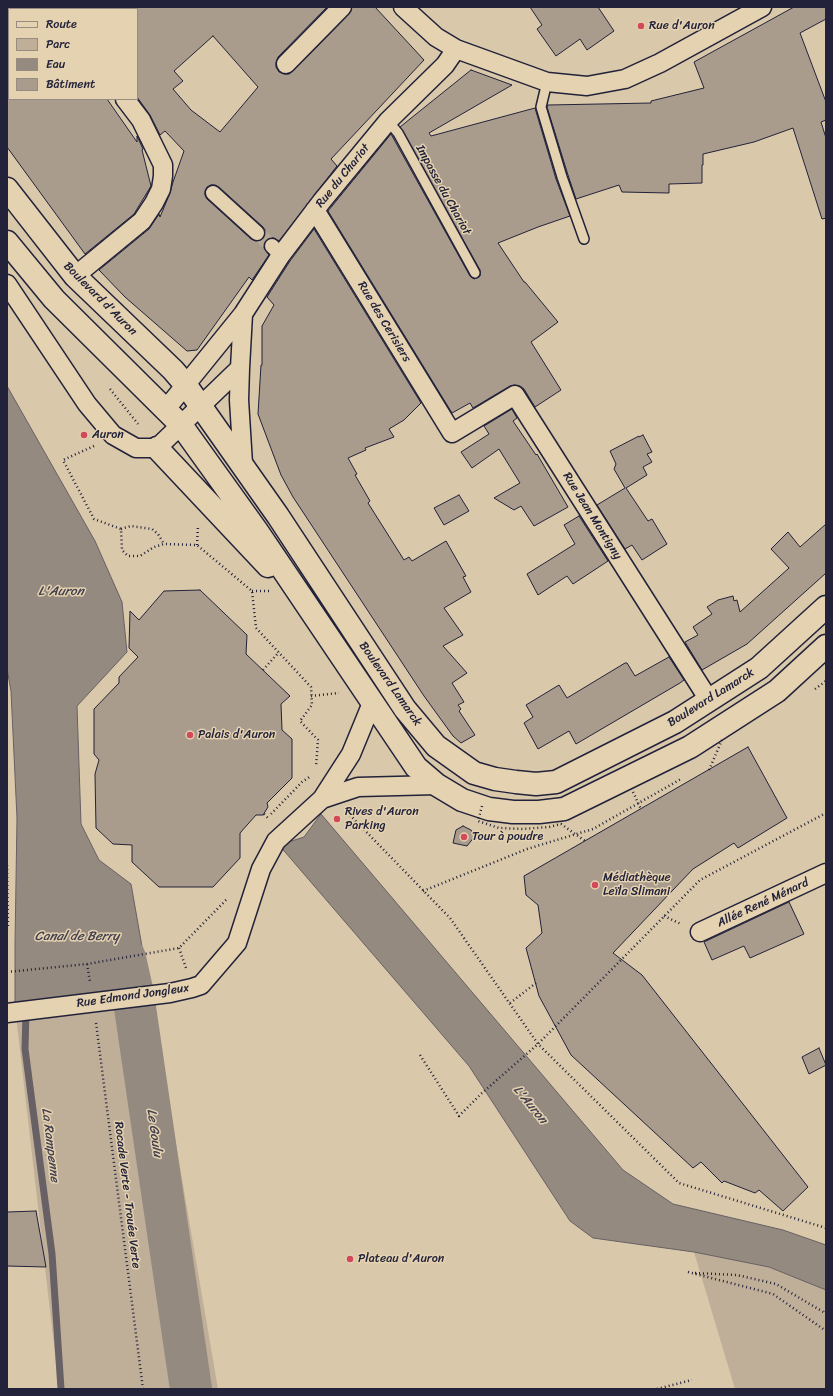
<!DOCTYPE html>
<meta charset="utf-8">
<style>
body{margin:0}
#map{position:relative;width:833px;height:1396px;overflow:hidden;background:#d9c8a9;font-family:Sriracha,sans-serif}
canvas{display:block}
.frame{position:absolute;inset:0;border:8px solid #22223b;pointer-events:none}
.legend{position:absolute;left:8px;top:8px;width:130px;height:92px;box-sizing:border-box;background:#e5d2b0;border:1px solid #978c81;margin:0;padding:5px 7px;list-style:none;font-size:12px;color:#22223b}
.legend li{display:flex;align-items:center;gap:8px;height:20px}
.legend b{width:20px;border:1px solid #978c81}
</style>
<div id="map">
<canvas width="833" height="1396"></canvas>
<div class="frame"></div>
<ul class="legend">
<li><b style="height:5px;background:#e5d2b0"></b>Route</li>
<li><b style="height:11px;background:#bfaf99"></b>Parc</li>
<li><b style="height:11px;background:#958a80"></b>Eau</li>
<li><b style="height:11px;background:#a99c8c"></b>Bâtiment</li>
</ul>
</div>
<script>
const ctx = document.querySelector('canvas').getContext('2d');
ctx.lineJoin = 'round';
function fill(path, color) { ctx.fillStyle = color; ctx.fill(path, 'evenodd'); }
const shape = rows => new Path2D(rows.map(r => 'M' + r).join(''));
function trace(path, color, width, dash) { ctx.strokeStyle = color; ctx.lineWidth = width; ctx.lineCap = dash ? 'butt' : 'round'; ctx.setLineDash(dash || []); ctx.stroke(path); }
function drawText(font, color, halo, rows, align = 'center') {
  ctx.font = font + ' Sriracha,sans-serif'; ctx.lineWidth = 3; ctx.setLineDash([]); ctx.textBaseline = 'middle'; ctx.strokeStyle = halo; ctx.fillStyle = color; for (const [text, x, y, turn = 0] of rows) {
    ctx.save(); ctx.translate(x, y); ctx.rotate((+turn || 0) * Math.PI / 180); ctx.textAlign = isNaN(turn) ? turn : align; if (halo) ctx.strokeText(text, 0, 0); ctx.fillText(text, 0, 0); ctx.restore();
  }
}
const green = shape([
 [150,992,218,1389,59,1389,15,1007],
 [694,1252,769,1267,826,1290,826,1389,735,1389]
]);
const water = shape([
 [7,386,95,541,122,602,127,652,77,706,81,824,99,860,131,884,150,992,15,1007,15,945,17,818,11,691,7,669,7,386],
 [321,814,623,1170,673,1204,783,1230,826,1245,826,1290,769,1267,694,1252,593,1238,570,1221,469,1066,279,845,304,837,321,814]
]);
const stream = shape([
 [26,1011,25,1049,52,1254,61,1389]
]);
const river = shape([
 [120,951,125,958,133,994,191,1389]
]);
const building = shape([
 [137,7,327,7,278,57,276,62,276,67,279,72,284,74,289,74,293,71,349,14,352,7,375,7,424,60,331,159,337,166,279,241,274,238,269,238,266,240,264,248,269,255,252,280,249,277,197,350,187,351,125,297,99,270,149,229,159,214,160,217,170,193,173,182,184,151,165,131,160,135,150,115,137,97,137,7],
 [213,36,258,87,220,132,191,110,173,89,183,81,174,71,213,36],
 [211,185,215,185,219,187,263,227,265,230,265,234,263,239,256,241,251,239,207,199,205,195,205,191,207,187,211,185],
 [530,7,598,7,614,31,587,50,580,39,556,56,537,29,542,25,530,7],
 [794,7,826,7,826,19,800,33,826,102,826,120,821,122,826,138,826,218,822,219,793,128,754,142,703,154,703,165,702,165,702,183,669,184,669,193,622,192,619,185,576,199,568,175,547,107,548,105,651,103,651,101,704,88,694,62,794,7],
 [471,70,512,85,429,133,431,136,535,108,556,179,570,216,538,227,498,243,524,282,525,282,558,322,531,342,561,390,535,407,524,389,520,386,514,385,510,386,473,408,470,403,452,413,328,211,391,134,470,276,474,279,480,276,480,270,400,127,471,70],
 [7,99,107,99,137,142,137,136,143,149,142,150,151,186,134,214,85,254,7,147,7,99],
 [314,229,421,403,404,420,389,429,394,437,365,448,366,450,348,458,357,474,355,475,370,501,368,503,404,560,409,557,412,561,446,541,466,576,463,577,471,592,444,608,463,635,443,646,467,673,452,683,464,702,458,705,461,709,459,711,475,735,461,743,453,736,424,696,293,497,281,475,258,414,261,365,262,365,262,326,274,305,267,297,290,261,314,229],
 [512,409,517,418,513,421,536,455,537,454,568,507,534,526,521,506,514,510,494,498,520,483,499,449,472,468,461,452,489,434,484,426,512,409],
 [643,435,652,452,647,454,652,462,643,467,647,475,626,488,648,521,652,519,667,544,642,560,632,545,625,549,597,505,625,488,614,469,616,464,610,451,639,436,639,437,643,435],
 [459,495,469,511,444,525,434,508,459,495],
 [579,516,608,561,573,584,567,576,538,595,527,574,575,544,564,525,579,516],
 [826,524,826,573,747,644,702,670,685,642,698,635,693,627,712,614,707,607,718,600,733,596,734,601,737,600,740,612,789,568,771,549,788,532,800,547,826,524],
 [200,590,247,635,246,654,290,696,281,704,282,730,292,739,292,778,267,803,268,807,263,815,256,815,240,833,240,858,213,887,159,887,132,862,132,845,113,844,96,828,95,774,99,760,94,754,94,709,119,683,119,677,138,657,129,648,130,611,139,620,164,591,200,590],
 [669,657,684,680,680,683,576,744,569,731,538,749,524,723,533,717,526,705,559,685,567,698,625,663,627,663,635,676,669,657],
 [748,747,787,818,738,848,734,843,693,869,613,953,642,975,808,1187,783,1211,759,1190,755,1193,724,1181,722,1183,701,1162,693,1168,571,1055,539,996,526,948,542,933,538,905,526,895,524,876,748,747],
 [463,826,471,830,475,836,467,846,453,843,456,830,463,826],
 [789,902,804,934,750,958,744,946,712,960,704,942,789,902],
 [819,1048,826,1065,809,1074,802,1057,819,1048],
 [36,1211,46,1267,7,1266,7,1212,36,1211]
]);
const pedestrianTunnel = shape([
 [257,233,272,246]
]);
const path = shape([
 [110,389,138,424],
 [94,446,63,460,94,519,121,529,122,550,128,556,140,556,154,547,164,544,197,545,252,591,256,628,311,687,312,705,300,721,318,740,316,767],
 [121,529,131,526,152,529,158,534,164,544],
 [197,545,198,525],
 [252,591,270,591],
 [263,670,279,652],
 [815,689,826,681],
 [311,696,339,693],
 [347,812,450,918,538,1044,679,1183,826,1228],
 [264,814,268,818],
 [271,814,302,782,311,776],
 [7,865,8,927,7,929],
 [423,891,527,849,593,829,681,779],
 [664,916,681,924],
 [179,948,186,968],
 [87,964,90,982],
 [7,972,87,964,179,948,228,898],
 [510,1003,536,983],
 [96,1023,143,1389],
 [420,1055,459,1116,482,1093,538,1044,700,880,826,813],
 [688,1272,773,1294,826,1331],
 [695,1273,737,1275,776,1284,825,1313,826,1311],
 [657,1389,692,1380]
]);
const service = shape([
 [547,82,541,107,562,177,584,239],
 [388,121,398,133,475,273]
]);
const pedestrian = shape([
 [213,193,257,233],
 [272,246,281,255]
]);
const minor = shape([
 [54,7,56,9],
 [403,7,436,37,456,49,547,82,587,86,625,79,660,63,762,7],
 [38,9,41,7],
 [7,38,9,36],
 [286,64,342,7],
 [315,210,452,433,515,395,709,700],
 [75,276,142,221,154,203,161,189,163,176,163,165,141,120,125,99],
 [7,284,87,404,113,435,136,448,157,448,240,368,243,314],
 [240,368,239,400,243,464],
 [166,409,243,314,281,255,322,201,388,121,445,65,456,49],
 [322,799,358,787,437,785],
 [700,932,826,873],
 [7,1013,170,993,192,988,201,985,237,943,261,869,276,841,322,799,351,754,372,703]
]);
const secondary = shape([
 [7,189,75,276,173,370,185,384,278,516,405,709,436,746,474,773,495,779,516,782,536,784,556,782,675,722,759,668,826,607],
 [7,242,54,299,181,425,257,531,416,767,437,785,462,800,489,809,513,812,539,812,564,809,690,747,777,691,826,646],
 [157,448,268,566]
]);
const pathBridge = shape([
 [709,770,722,740],
 [633,792,641,809],
 [482,806,478,821,499,828,523,829,549,827,561,824,585,841]
]);
const markers = [
 [641,26,4,"#d1495b"],
 [84,435,4,"#d1495b"],
 [190,735,4,"#d1495b"],
 [337,819,4,"#d1495b"],
 [464,837,4,"#d1495b"],
 [595,885,4,"#d1495b"],
 [350,1259,4,"#d1495b"]
];
const poiNames = [
 ["Rue d'Auron",649,26],
 ["Auron",92,435],
 ["Palais d'Auron",198,735],
 ["Rives d'Auron",345,812],
 ["Parking",345,826],
 ["Tour à poudre",472,837],
 ["Médiathèque",603,878],
 ["Leïla Slimani",603,892],
 ["Plateau d'Auron",358,1259]
];
const streetNames = [
 ["Rue du Chariot",343,176,-51],
 ["Impasse du Chariot",443,190,61],
 ["Boulevard d'Auron",100,299,45],
 ["Rue des Cerisiers",384,322,59],
 ["Rue Jean Montigny",592,516,58],
 ["Boulevard Lamarck",390,684,55],
 ["Boulevard Lamarck",711,698,-32],
 ["Allée René Ménard",763,903,-25],
 ["Rue Edmond Jongleux",133,996,-8],
 ["Rocade Verte - Trouée Verte",127,1195,83]
];
const waterNames = [
 ["L'Auron",61,592],
 ["Canal de Berry",77,937],
 ["L'Auron",530,1105,50],
 ["Le Goulu",154,1133,82],
 ["La Rampenne",50,1145,83]
];
fill(green, '#bfaf99');
fill(water, '#958a80');
trace(water, '#676064', 1);
trace(stream, '#676064', 7);
trace(river, '#958a80', 42);
fill(building, '#a99c8c');
trace(building, '#22223b', 1);
trace(pedestrianTunnel, '#b4a793', 14, [14, 7]);
trace(service, '#22223b', 12);
trace(pedestrian, '#22223b', 17);
trace(minor, '#22223b', 21);
trace(secondary, '#22223b', 25);
trace(path, '#22223b', 2.5, [1, 3]);
trace(service, '#e5d2b0', 9);
trace(pedestrian, '#e5d2b0', 14);
trace(minor, '#e5d2b0', 18);
trace(secondary, '#e5d2b0', 22);
trace(pathBridge, '#22223b', 2.5, [1, 3]);
for (const [x, y, r, color] of markers) { const dot = new Path2D(); dot.arc(x, y, r, 0, 2 * Math.PI); ctx.fillStyle = color; ctx.fill(dot); trace(dot, '#e5d2b0', 1.5); }
drawText('12px', '#22223b', '#e5d2b0', poiNames, 'left');
drawText('12px', '#22223b', '#e5d2b0', streetNames);
drawText('italic 13px', '#444150', '#e5d2b0', waterNames);
</script>
